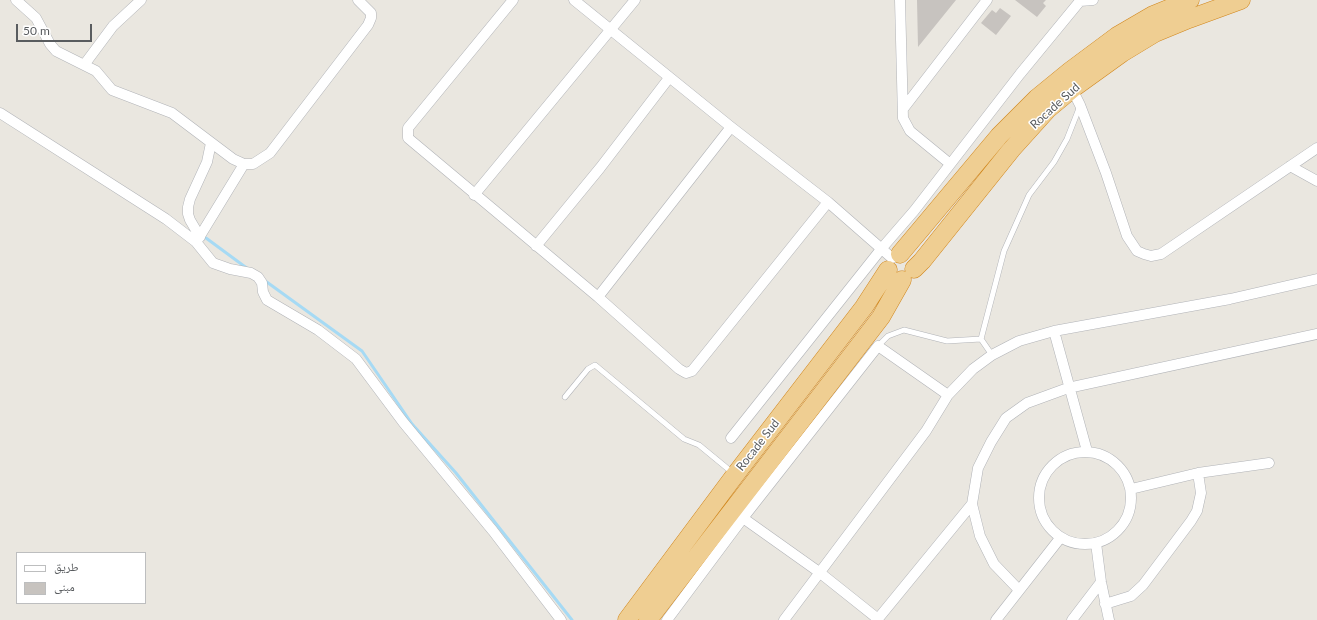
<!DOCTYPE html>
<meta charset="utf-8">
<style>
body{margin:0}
#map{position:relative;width:1317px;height:620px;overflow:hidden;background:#eae7e0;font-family:Lato,"Noto Naskh Arabic",sans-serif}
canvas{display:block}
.legend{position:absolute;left:16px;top:552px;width:130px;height:52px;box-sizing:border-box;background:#fff;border:1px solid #bdbebf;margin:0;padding:5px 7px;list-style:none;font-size:12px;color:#595c5f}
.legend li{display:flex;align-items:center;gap:8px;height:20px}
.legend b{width:20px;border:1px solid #bdbebf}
.scale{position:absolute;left:16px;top:24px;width:76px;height:18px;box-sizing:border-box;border:2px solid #595c5f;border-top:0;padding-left:5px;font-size:12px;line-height:14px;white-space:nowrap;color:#595c5f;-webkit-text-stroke:3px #fff;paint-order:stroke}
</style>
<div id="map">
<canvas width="1317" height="620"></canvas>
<ul class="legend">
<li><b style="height:5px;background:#fff"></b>طريق</li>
<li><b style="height:11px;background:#c7c3bf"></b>مبنى</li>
</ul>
<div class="scale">50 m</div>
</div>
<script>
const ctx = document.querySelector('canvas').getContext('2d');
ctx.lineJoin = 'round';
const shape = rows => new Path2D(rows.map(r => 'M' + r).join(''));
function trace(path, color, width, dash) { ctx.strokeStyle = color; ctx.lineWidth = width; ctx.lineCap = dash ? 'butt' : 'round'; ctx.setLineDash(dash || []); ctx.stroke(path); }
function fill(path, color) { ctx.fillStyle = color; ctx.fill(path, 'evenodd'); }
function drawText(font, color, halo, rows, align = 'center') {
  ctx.font = font + ' Lato,sans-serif'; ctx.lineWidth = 3; ctx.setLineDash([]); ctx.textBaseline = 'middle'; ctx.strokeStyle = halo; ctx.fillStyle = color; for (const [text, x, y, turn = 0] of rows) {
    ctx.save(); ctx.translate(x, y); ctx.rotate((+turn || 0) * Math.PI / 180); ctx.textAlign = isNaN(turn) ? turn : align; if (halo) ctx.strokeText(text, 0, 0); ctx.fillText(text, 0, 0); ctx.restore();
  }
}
const stream = shape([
 [206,238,248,269],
 [264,280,362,351,412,424,456,473,572,620]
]);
const building = shape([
 [917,0,956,0,918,47],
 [1015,0,1046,0,1043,3,1046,6,1037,17],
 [1000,8,1011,16,996,35,981,23,992,10,996,13]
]);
const lane = shape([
 [878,346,888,336,904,330,947,341,981,339],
 [992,355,981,339,1004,251,1029,195,1054,162,1067,139,1080,106],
 [565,397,588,369,595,365,684,439,699,445,733,473]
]);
const street = shape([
 [16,0,36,18,50,44,56,51,96,71,112,90,172,113,233,159,244,164,253,164,270,153,368,25,371,18,371,13,358,0],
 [513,0,408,128,408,138,598,297,679,369,686,373,692,371,828,202],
 [574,0,731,127,828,202,892,258],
 [900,0,903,118,910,131,949,163],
 [84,65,113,26,141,0],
 [1072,89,1080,105,1106,173,1127,236,1137,251,1144,254,1151,256,1161,254,1317,148],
 [903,109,987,0],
 [0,113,166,219,196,242,213,263,230,269,251,273,258,277,262,283,263,292,267,300,318,330,356,359,403,422,493,531,561,620],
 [1290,166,1317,181],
 [474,195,635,0],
 [200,237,190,220,188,214,188,207,190,199,207,162,211,143],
 [197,241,244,164],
 [536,246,600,168,669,78],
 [598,297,731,127],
 [1054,331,1087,451],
 [731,438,882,248,914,211,1020,74,1080,1,1093,0],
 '1039 498a46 46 0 1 1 92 0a46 46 0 1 1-92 0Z',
 [1131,489,1198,473,1269,463],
 [743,518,819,572,878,619],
 [1096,543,1101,582,1109,620],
 [1019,590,994,564,980,536,972,504,978,468,991,442,1006,418,1027,403,1068,388,1317,334],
 [1105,604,1131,596,1143,585,1191,521,1197,511,1201,493,1198,473],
 [667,620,743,518,878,346,948,395],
 [784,620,926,431,948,395,973,369,992,355,1019,341,1054,331,1230,299,1317,279],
 [877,620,972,504],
 [996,620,1061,537],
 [1072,620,1101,582]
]);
const highway = shape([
 [900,254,999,136,1037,98,1070,71,1117,36,1153,15,1190,0],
 [914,269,922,261,1011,150,1048,109,1072,89,1122,53,1155,33,1189,19,1241,0],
 [627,620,735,475,864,307,888,270],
 [648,620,881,317,902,280]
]);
const streetNames = [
 ["Rocade Sud",1055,106,-42],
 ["Rocade Sud",758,445,-52]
];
trace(stream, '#a6daf4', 3);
fill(building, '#c7c3bf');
trace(lane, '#b1b3b7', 6);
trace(street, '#b1b3b7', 11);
trace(highway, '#d0851a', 19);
trace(lane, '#fff', 5);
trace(street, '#fff', 10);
trace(highway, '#efce92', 18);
drawText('12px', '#595c5f', '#fff', streetNames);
</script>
